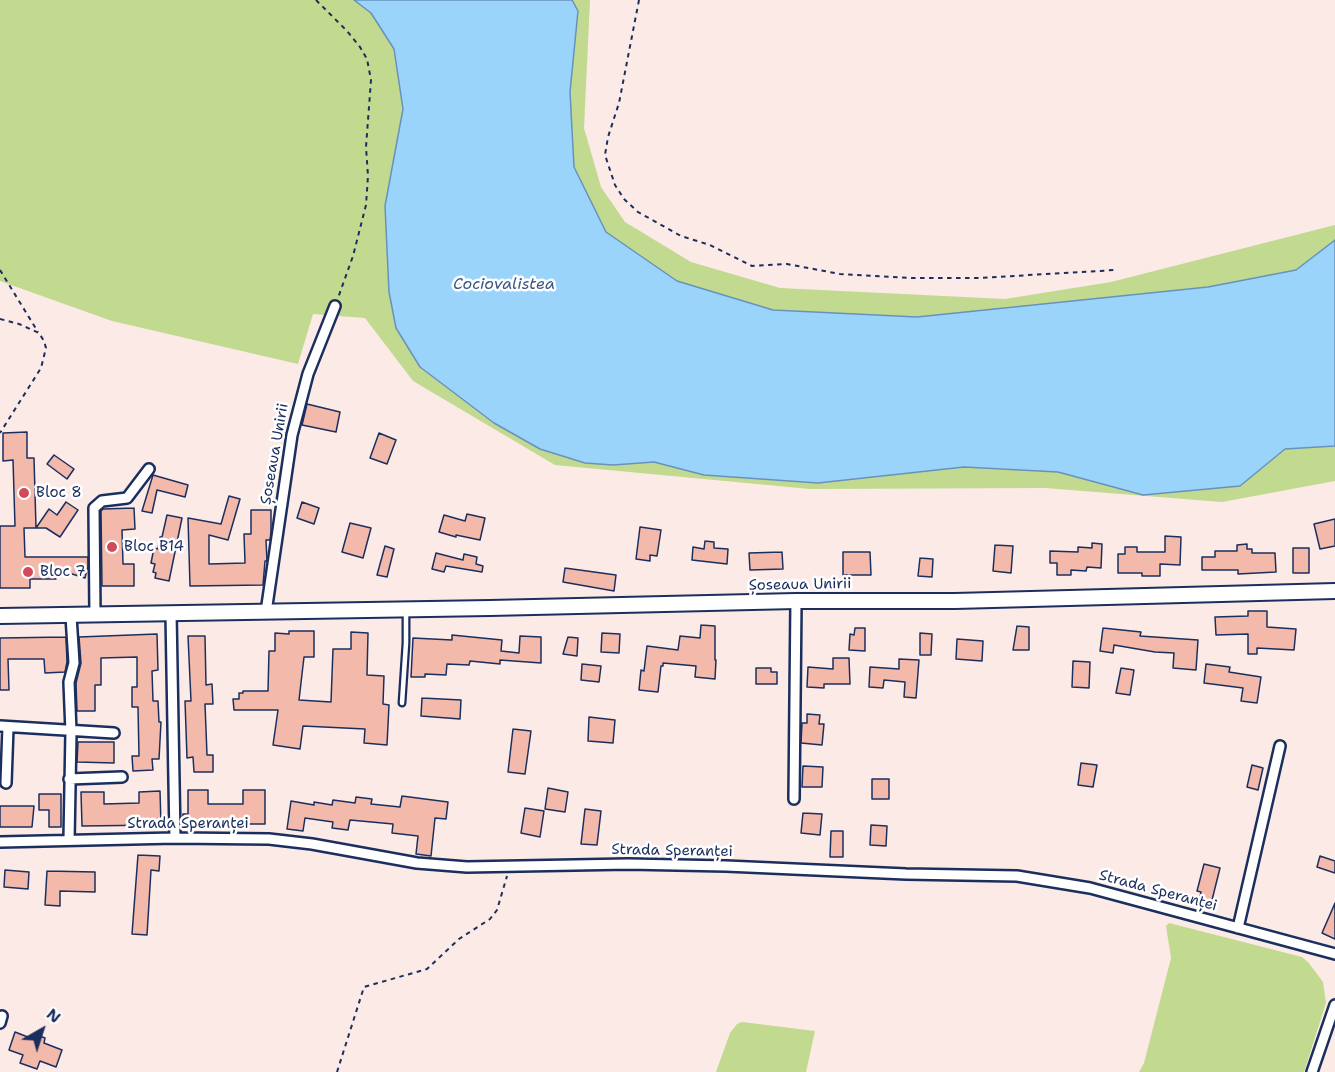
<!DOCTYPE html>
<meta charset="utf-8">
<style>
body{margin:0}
#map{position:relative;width:1335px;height:1072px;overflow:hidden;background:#fbeae6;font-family:"Shantell Sans",sans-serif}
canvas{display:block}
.north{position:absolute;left:12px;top:1000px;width:60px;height:60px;-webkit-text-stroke:4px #fff;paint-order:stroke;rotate:39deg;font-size:16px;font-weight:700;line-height:24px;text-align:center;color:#1b2f5e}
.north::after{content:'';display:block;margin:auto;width:21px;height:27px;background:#1b2f5e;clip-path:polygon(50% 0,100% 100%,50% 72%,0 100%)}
</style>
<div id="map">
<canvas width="1335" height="1072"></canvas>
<div class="north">N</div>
</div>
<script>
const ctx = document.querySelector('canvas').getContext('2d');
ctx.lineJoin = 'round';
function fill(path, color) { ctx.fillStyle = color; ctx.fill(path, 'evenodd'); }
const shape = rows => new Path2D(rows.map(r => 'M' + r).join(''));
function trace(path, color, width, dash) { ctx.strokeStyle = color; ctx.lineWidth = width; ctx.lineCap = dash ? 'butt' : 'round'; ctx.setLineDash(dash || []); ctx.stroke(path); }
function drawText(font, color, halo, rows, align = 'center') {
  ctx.font = font + ' "Shantell Sans",sans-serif'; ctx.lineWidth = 5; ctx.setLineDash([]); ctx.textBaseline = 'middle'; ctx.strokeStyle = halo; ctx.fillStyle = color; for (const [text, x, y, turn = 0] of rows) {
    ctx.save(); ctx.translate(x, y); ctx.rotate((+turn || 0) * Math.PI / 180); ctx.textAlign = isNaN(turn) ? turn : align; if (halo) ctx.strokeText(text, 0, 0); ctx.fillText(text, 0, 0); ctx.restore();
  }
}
const green = shape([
 [0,0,590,0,584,128,601,187,625,222,691,262,780,288,1005,299,1111,282,1335,225,1335,481,1222,502,1045,488,810,489,555,465,413,381,365,318,313,314,298,364,112,321,0,281],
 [1169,923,1302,957,1308,962,1323,982,1326,1003,1304,1072,1139,1072,1144,1063,1171,958,1166,926],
 [742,1022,815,1031,806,1072,716,1072,730,1033,737,1024]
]);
const water = shape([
 [354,0,572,0,578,11,570,92,574,167,606,232,677,281,773,310,917,317,1208,287,1296,270,1335,240,1335,446,1285,449,1240,486,1143,495,1058,472,964,467,818,483,704,475,654,462,613,465,585,463,540,449,494,423,420,367,396,328,389,292,385,206,403,109,394,49,371,13,354,0]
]);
const building = shape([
 [307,404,340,412,336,432,302,425,307,404],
 [27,432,27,458,34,458,36,528,24,528,25,557,88,557,88,566,85,578,56,569,56,579,30,579,30,588,0,588,0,526,15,526,13,460,3,461,3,433,27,432],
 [379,433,396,440,387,464,370,458,379,433],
 [54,455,74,469,67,479,47,464,54,455],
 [153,475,188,485,185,497,157,490,152,513,142,511,153,475],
 [229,496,240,499,228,540,209,535,209,564,245,563,244,534,251,534,251,510,271,510,271,532,270,540,266,540,267,561,265,561,263,585,190,586,188,518,221,524,229,496],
 [66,502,78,510,60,537,46,528,36,528,49,509,57,515,66,502],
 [302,502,319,508,314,524,297,518,302,502],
 [134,508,135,529,122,530,123,564,134,564,134,586,102,586,101,511,103,509,134,508],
 [467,514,485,518,480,540,456,535,456,537,439,532,444,515,465,521,467,514],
 [167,515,182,518,169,581,155,578,156,573,153,572,155,564,151,563,154,548,158,549,160,537,162,537,167,515],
 [1335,519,1335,546,1320,549,1314,524,1335,519],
 [350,523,371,528,363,558,342,552,350,523],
 [640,527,661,530,657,556,650,555,650,561,636,559,640,527],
 [1165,536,1181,537,1180,565,1160,564,1160,576,1142,576,1142,573,1118,573,1118,554,1125,554,1125,547,1137,547,1137,552,1165,552,1165,536],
 [705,541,714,542,714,548,728,549,727,564,692,560,693,547,704,549,705,541],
 [1092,543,1102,544,1101,568,1087,567,1086,571,1071,570,1071,575,1057,575,1057,563,1050,563,1050,551,1078,552,1078,547,1092,548,1092,543],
 [1247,544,1247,549,1252,549,1252,553,1275,553,1276,572,1238,574,1238,570,1202,570,1202,557,1215,557,1215,551,1237,551,1237,545,1247,544],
 [995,545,1013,546,1011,573,993,571,995,545],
 [385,546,394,549,387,577,377,575,385,546],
 [1293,548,1309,548,1309,573,1293,573,1293,548],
 [782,552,783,569,750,570,749,553,782,552],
 [843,552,870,552,871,575,843,575,843,552],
 [436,553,463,560,464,554,477,557,476,564,483,566,482,572,446,566,444,572,432,569,436,553],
 [920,558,933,559,932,577,918,576,920,558],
 [565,568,616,575,614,591,563,582,565,568],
 [1248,611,1267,611,1267,627,1296,629,1294,650,1257,648,1257,654,1248,654,1248,634,1216,635,1215,617,1248,616,1248,611],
 [701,625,715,626,715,660,716,660,715,679,695,677,696,666,663,663,663,666,661,666,658,692,639,690,641,670,644,671,647,646,678,650,680,636,700,638,701,625],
 [1017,626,1029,627,1029,650,1013,650,1017,626],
 [855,628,865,628,865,651,849,650,850,634,854,635,855,628],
 [1103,628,1141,632,1140,636,1198,640,1196,670,1173,668,1174,653,1155,652,1114,645,1113,653,1100,651,1103,628],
 [289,631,314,631,314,657,304,657,299,700,331,702,333,649,351,649,351,632,368,633,367,675,384,676,383,704,389,705,387,745,364,743,365,729,303,726,300,749,273,745,278,710,234,710,233,699,239,699,239,693,243,693,243,691,268,691,269,651,275,651,275,633,289,634,289,631],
 [602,633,620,634,619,653,601,652,602,633],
 [920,633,932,634,931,655,920,655,920,633],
 [157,634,158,670,152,671,153,701,158,701,159,722,161,722,159,759,152,759,153,770,133,771,132,756,139,756,138,707,132,707,132,687,137,687,137,657,101,658,101,685,95,685,95,711,77,711,76,683,81,663,79,637,157,634],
 [452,635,502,640,501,651,519,653,520,636,541,637,541,663,500,660,500,664,470,661,469,665,447,664,446,675,425,674,425,677,411,677,413,638,452,640,452,635],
 [188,636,205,636,206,685,212,684,213,704,205,704,207,755,213,755,213,772,194,772,193,757,187,758,185,701,191,701,188,636],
 [66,637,67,662,65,672,45,673,44,659,8,659,9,690,0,690,0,638,66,637],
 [568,637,578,638,577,656,563,654,568,637],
 [957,639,983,641,982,661,956,659,957,639],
 [833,658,849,658,850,684,824,684,824,688,807,687,808,667,833,669,833,658],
 [899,659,919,660,916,698,904,697,905,682,884,680,883,688,869,687,870,667,899,669,899,659],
 [1073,661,1090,662,1089,688,1072,687,1073,661],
 [582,664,601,666,599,682,581,680,582,664],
 [1206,664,1230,667,1229,672,1261,677,1257,703,1241,701,1243,688,1204,683,1206,664],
 [756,668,771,668,771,672,777,672,777,684,756,684,756,668],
 [1121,668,1134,670,1130,695,1116,693,1121,668],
 [422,698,461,700,460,719,421,716,422,698],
 [807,714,820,715,819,724,824,724,822,745,801,743,802,723,807,723,807,714],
 [589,717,615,720,613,743,588,741,589,717],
 [513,729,531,731,525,774,508,772,513,729],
 [78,742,114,742,114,763,77,762,78,742],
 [1081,763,1097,765,1093,787,1078,785,1081,763],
 [1252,765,1263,768,1258,790,1247,787,1252,765],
 [803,766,823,767,822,787,802,787,803,766],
 [872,779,889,779,889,799,872,799,872,779],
 [548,788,568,792,565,812,545,809,548,788],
 [188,790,208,790,208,804,243,804,243,790,265,790,265,824,183,824,183,814,188,814,188,790],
 [160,791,161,825,82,826,81,792,104,792,104,804,139,803,139,792,160,791],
 [39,794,61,794,61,827,49,827,49,810,39,810,39,794],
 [402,796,448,802,446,819,435,818,431,856,416,854,418,836,392,833,393,824,350,820,348,830,332,828,333,822,305,818,303,831,287,829,291,801,314,805,314,802,332,805,333,800,355,803,356,797,372,799,371,804,400,807,402,796],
 [0,806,34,806,32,827,0,827,0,806],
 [525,808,544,811,540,837,521,833,525,808],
 [585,809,601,811,597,845,581,844,585,809],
 [803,813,822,814,820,835,801,833,803,813],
 [871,825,887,826,886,846,870,845,871,825],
 [831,831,843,831,843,857,830,857,831,831],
 [138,855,160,856,159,871,151,870,147,935,132,934,138,855],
 [1320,856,1335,861,1335,873,1317,867,1320,856],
 [1204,864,1220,868,1211,904,1199,902,1201,892,1197,891,1204,864],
 [5,870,29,872,28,889,4,887,5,870],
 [47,871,95,872,95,892,60,891,60,906,45,905,47,871],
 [1335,903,1335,939,1322,933,1335,903],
 [15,1032,33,1039,35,1034,45,1038,44,1043,62,1050,56,1067,40,1061,37,1069,20,1063,23,1055,9,1050,15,1032]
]);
const path = shape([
 [316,0,347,31,360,47,367,59,371,80,366,147,368,176,366,205,353,256,338,298],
 [639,0,619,103,608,137,605,155,615,185,624,199,638,212,681,236,710,245,752,266,787,264,840,274,912,278,979,278,1115,270],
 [0,270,38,332],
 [0,319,19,324,39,333,44,341,46,348,41,368,0,433],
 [337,1072,364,987,427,969,459,939,490,919,497,910,507,876]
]);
const lane = shape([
 [402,703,406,643,406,610]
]);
const street = shape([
 [266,612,292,435,308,374,335,306],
 [171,613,175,838],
 [95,615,94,508,102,501,127,498,149,469],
 [0,726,114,733],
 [69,779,122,777],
 [6,783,8,727],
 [794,799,796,601],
 [69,840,71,732,69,682,74,663,71,616],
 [0,842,175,838,269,839,312,844,417,863,467,867,628,864,726,866,906,874,1017,876,1090,888,1335,954],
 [1238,928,1280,746],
 [0,1023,2,1016],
 [1312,1072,1335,1005]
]);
const secondary = shape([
 [0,616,490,608,796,601,955,601,1335,591]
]);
const markers = [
 [24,493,6,"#d1495b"],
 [112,547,6,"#d1495b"],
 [28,572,6,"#d1495b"]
];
const streetNames = [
 ["Șoseaua Unirii",275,454,-80],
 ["Șoseaua Unirii",800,585,-1],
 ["Strada Speranței",188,824],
 ["Strada Speranței",672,851,1],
 ["Strada Speranței",1158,891,15]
];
const poiNames = [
 ["Bloc 8",36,493],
 ["Bloc B14",124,547],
 ["Bloc 7",40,572]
];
const waterNames = [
 ["Cociovalistea",504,285]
];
fill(green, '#c1da90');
fill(water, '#9bd4fb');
trace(water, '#6892bc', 1.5);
fill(building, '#f3b9ab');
trace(building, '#1b2f5e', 1.5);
trace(lane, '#1b2f5e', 9);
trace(street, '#1b2f5e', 14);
trace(secondary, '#1b2f5e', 18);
trace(path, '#1b2f5e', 2, [4.5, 4.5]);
trace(lane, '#fff', 4.5);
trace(street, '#fff', 9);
trace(secondary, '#fff', 14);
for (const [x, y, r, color] of markers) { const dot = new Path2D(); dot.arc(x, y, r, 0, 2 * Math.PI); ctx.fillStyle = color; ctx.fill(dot); trace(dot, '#fff', 2); }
drawText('15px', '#1b2f5e', '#fff', streetNames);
drawText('15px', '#1b2f5e', '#fff', poiNames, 'left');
drawText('italic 16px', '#3b5885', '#fff', waterNames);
</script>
